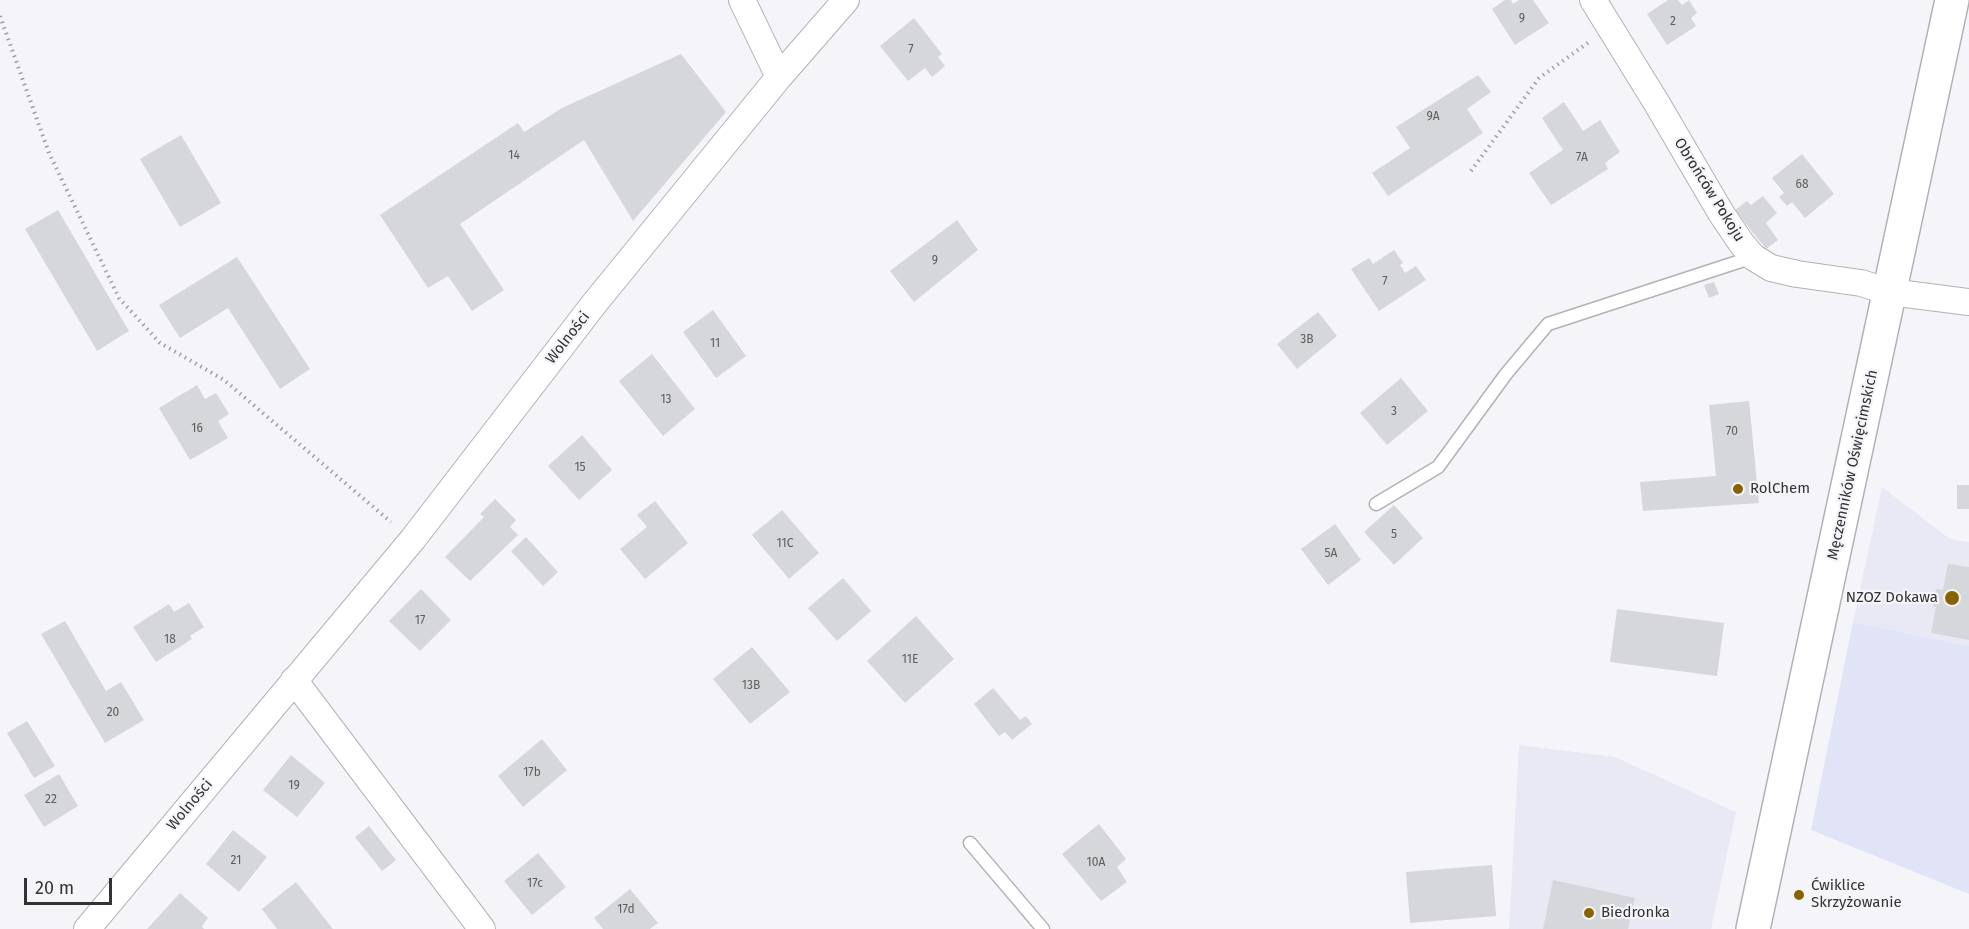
<!DOCTYPE html>
<meta charset="utf-8">
<style>
body{margin:0}
#map{position:relative;width:1969px;height:929px;overflow:hidden;background:#f5f5f9;font-family:"Fira Sans",sans-serif}
canvas{display:block}
.scale{position:absolute;left:24px;top:878px;width:88px;height:27px;box-sizing:border-box;border:3px solid #333335;border-top:0;padding-left:8px;font-size:18px;line-height:21px;white-space:nowrap;color:#333335;-webkit-text-stroke:4px #f5f5f9;paint-order:stroke}
</style>
<div id="map">
<canvas width="1969" height="929"></canvas>
<div class="scale">20 m</div>
</div>
<script>
const ctx = document.querySelector('canvas').getContext('2d');
ctx.lineJoin = 'round';
function fill(path, color) { ctx.fillStyle = color; ctx.fill(path, 'evenodd'); }
const shape = rows => new Path2D(rows.map(r => 'M' + r).join(''));
function trace(path, color, width, dash) { ctx.strokeStyle = color; ctx.lineWidth = width; ctx.lineCap = dash ? 'butt' : 'round'; ctx.setLineDash(dash || []); ctx.stroke(path); }
function drawText(font, color, halo, rows, align = 'center') {
  ctx.font = font + ' "Fira Sans",sans-serif'; ctx.lineWidth = 4.5; ctx.setLineDash([]); ctx.textBaseline = 'middle'; ctx.strokeStyle = halo; ctx.fillStyle = color; for (const [text, x, y, turn = 0] of rows) {
    ctx.save(); ctx.translate(x, y); ctx.rotate((+turn || 0) * Math.PI / 180); ctx.textAlign = isNaN(turn) ? turn : align; if (halo) ctx.strokeText(text, 0, 0); ctx.fillText(text, 0, 0); ctx.restore();
  }
}
const built = shape([
 [1882,487,1950,539,1969,542,1969,646,1853,622],
 [1519,745,1615,757,1736,812,1711,929,1509,929]
]);
const green = shape([
 [1853,622,1969,646,1969,894,1811,830]
]);
const building = shape([
 [1505,0,1511,0,1513,4,1519,0,1533,0,1549,23,1515,45,1492,9],
 [1668,0,1678,0,1682,5,1689,0,1697,13,1691,18,1696,26,1667,45,1647,14],
 [914,18,942,54,938,57,945,66,932,77,925,68,908,81,880,46],
 [681,54,726,112,633,221,584,140,460,224,504,290,472,311,448,276,428,288,380,215,518,123,524,132,562,108],
 [1478,75,1491,92,1467,109,1483,133,1388,196,1372,173,1410,148,1396,127],
 [1564,102,1583,131,1600,120,1620,152,1605,163,1608,169,1551,205,1529,173,1563,150,1542,118],
 [181,135,221,203,180,227,140,159],
 [1802,154,1834,194,1805,218,1792,202,1787,206,1779,197,1784,193,1772,178],
 [1763,196,1777,213,1766,223,1778,240,1766,249,1735,210,1747,201,1751,205],
 [58,210,129,331,97,351,25,229],
 [957,220,978,250,914,302,890,271],
 [1394,250,1403,263,1400,265,1405,273,1416,266,1426,280,1379,311,1351,269,1369,258,1373,264],
 [237,257,310,369,280,389,228,308,180,338,159,305],
 [1714,282,1719,294,1709,298,1704,285],
 [713,310,746,356,716,378,683,332],
 [1318,312,1337,336,1297,369,1277,344],
 [652,354,695,409,663,436,619,381],
 [1401,378,1428,411,1387,445,1360,413],
 [197,385,205,399,216,393,229,414,218,421,228,438,190,460,159,408],
 [1749,401,1759,503,1643,511,1640,482,1716,476,1709,405],
 [582,435,612,470,579,500,548,466],
 [1957,485,1969,485,1969,509,1957,509],
 [495,499,516,520,510,527,518,535,470,581,445,557,484,517,480,514],
 [655,501,688,543,645,579,620,549,647,527,637,515],
 [1394,505,1423,538,1394,565,1364,532],
 [782,510,819,553,789,579,752,535],
 [1335,524,1361,560,1328,585,1301,549],
 [526,537,558,572,543,586,511,551],
 [1948,564,1969,567,1969,640,1931,633,1936,607,1933,606,1936,589,1943,590],
 [843,578,871,611,837,641,808,608],
 [421,589,451,620,420,651,389,621],
 [189,603,204,627,190,636,192,639,156,662,133,627,169,604,174,612],
 [1617,609,1724,623,1717,676,1610,662],
 [916,616,954,659,905,703,867,661],
 [65,621,106,691,121,682,144,720,105,743,41,634],
 [752,647,790,692,750,724,713,679],
 [993,688,1020,720,1026,716,1032,724,1012,740,1005,732,999,736,974,704],
 [27,721,55,766,34,778,7,733],
 [542,739,567,770,523,807,498,776],
 [291,755,325,783,297,817,263,790],
 [59,774,78,806,44,827,24,795],
 [1099,824,1126,859,1117,867,1127,882,1101,901,1062,854],
 [369,826,396,860,382,871,355,837],
 [233,830,267,857,239,892,206,864],
 [538,853,566,887,532,915,504,881],
 [1492,865,1496,916,1410,923,1406,872],
 [1553,880,1635,898,1628,929,1543,929],
 [296,882,333,929,277,929,262,909],
 [630,889,658,923,650,929,603,929,594,918],
 [180,893,208,918,202,926,204,929,147,929]
]);
const path = shape([
 [0,16,49,153,119,298,160,343,224,380,391,522],
 [1471,171,1539,78,1589,42]
]);
const service = shape([
 [1376,504,1438,467,1506,374,1548,324,1753,257],
 [970,843,1043,929]
]);
const minor = shape([
 [742,0,779,77],
 [1593,0,1656,102,1721,213,1742,244,1753,257,1771,268,1797,274,1861,283,1890,292,1969,302],
 [294,680,482,929],
 [87,929,413,539,594,304,779,77,846,0]
]);
const secondary = shape([
 [1753,929,1952,0]
]);
const markers = [
 [1738,489,6,"#876300"],
 [1952,598,8,"#876300"],
 [1799,895,6,"#876300"],
 [1589,913,6,"#876300"]
];
const numberNames = [
 ["9",1522,19],
 ["2",1673,22],
 ["7",911,50],
 ["9A",1433,117],
 ["14",514,156],
 ["7A",1582,158],
 ["68",1802,185],
 ["9",935,261],
 ["7",1385,282],
 ["3B",1307,340],
 ["11",715,344],
 ["13",666,400],
 ["3",1394,412],
 ["16",197,429],
 ["70",1732,432],
 ["15",580,468],
 ["5",1394,535],
 ["11C",785,544],
 ["5A",1331,554],
 ["17",420,621],
 ["18",170,640],
 ["11E",910,660],
 ["13B",751,686],
 ["20",113,713],
 ["17b",532,773],
 ["19",294,786],
 ["22",51,800],
 ["21",236,861],
 ["10A",1096,863],
 ["17c",535,884],
 ["17d",626,910]
];
const streetNames = [
 ["Obrońców Pokoju",1709,190,58],
 ["Wolności",568,338,-52],
 ["Męczenników Oświęcimskich",1853,465,-78],
 ["Wolności",190,805,-50]
];
const poiNames = [
 ["RolChem",1750,489],
 ["NZOZ Dokawa",1938,598,"right"],
 ["Ćwiklice",1811,886],
 ["Skrzyżowanie",1811,903],
 ["Biedronka",1601,913]
];
fill(built, '#e8e9f4');
fill(green, '#e1e3f7');
fill(building, '#d6d7da');
trace(service, '#b1b2b5', 15);
trace(minor, '#b1b2b5', 28);
trace(secondary, '#b1b2b5', 36);
trace(path, '#9f9fa2', 4, [1.5, 4.5]);
trace(service, '#fff', 12);
trace(minor, '#fff', 26);
trace(secondary, '#fff', 33);
for (const [x, y, r, color] of markers) { const dot = new Path2D(); dot.arc(x, y, r, 0, 2 * Math.PI); ctx.fillStyle = color; ctx.fill(dot); trace(dot, '#f5f5f9', 2); }
drawText('12px', '#5c5c5e', null, numberNames);
drawText('15px', '#333335', '#f5f5f9', streetNames);
drawText('15px', '#333335', '#f5f5f9', poiNames, 'left');
</script>
